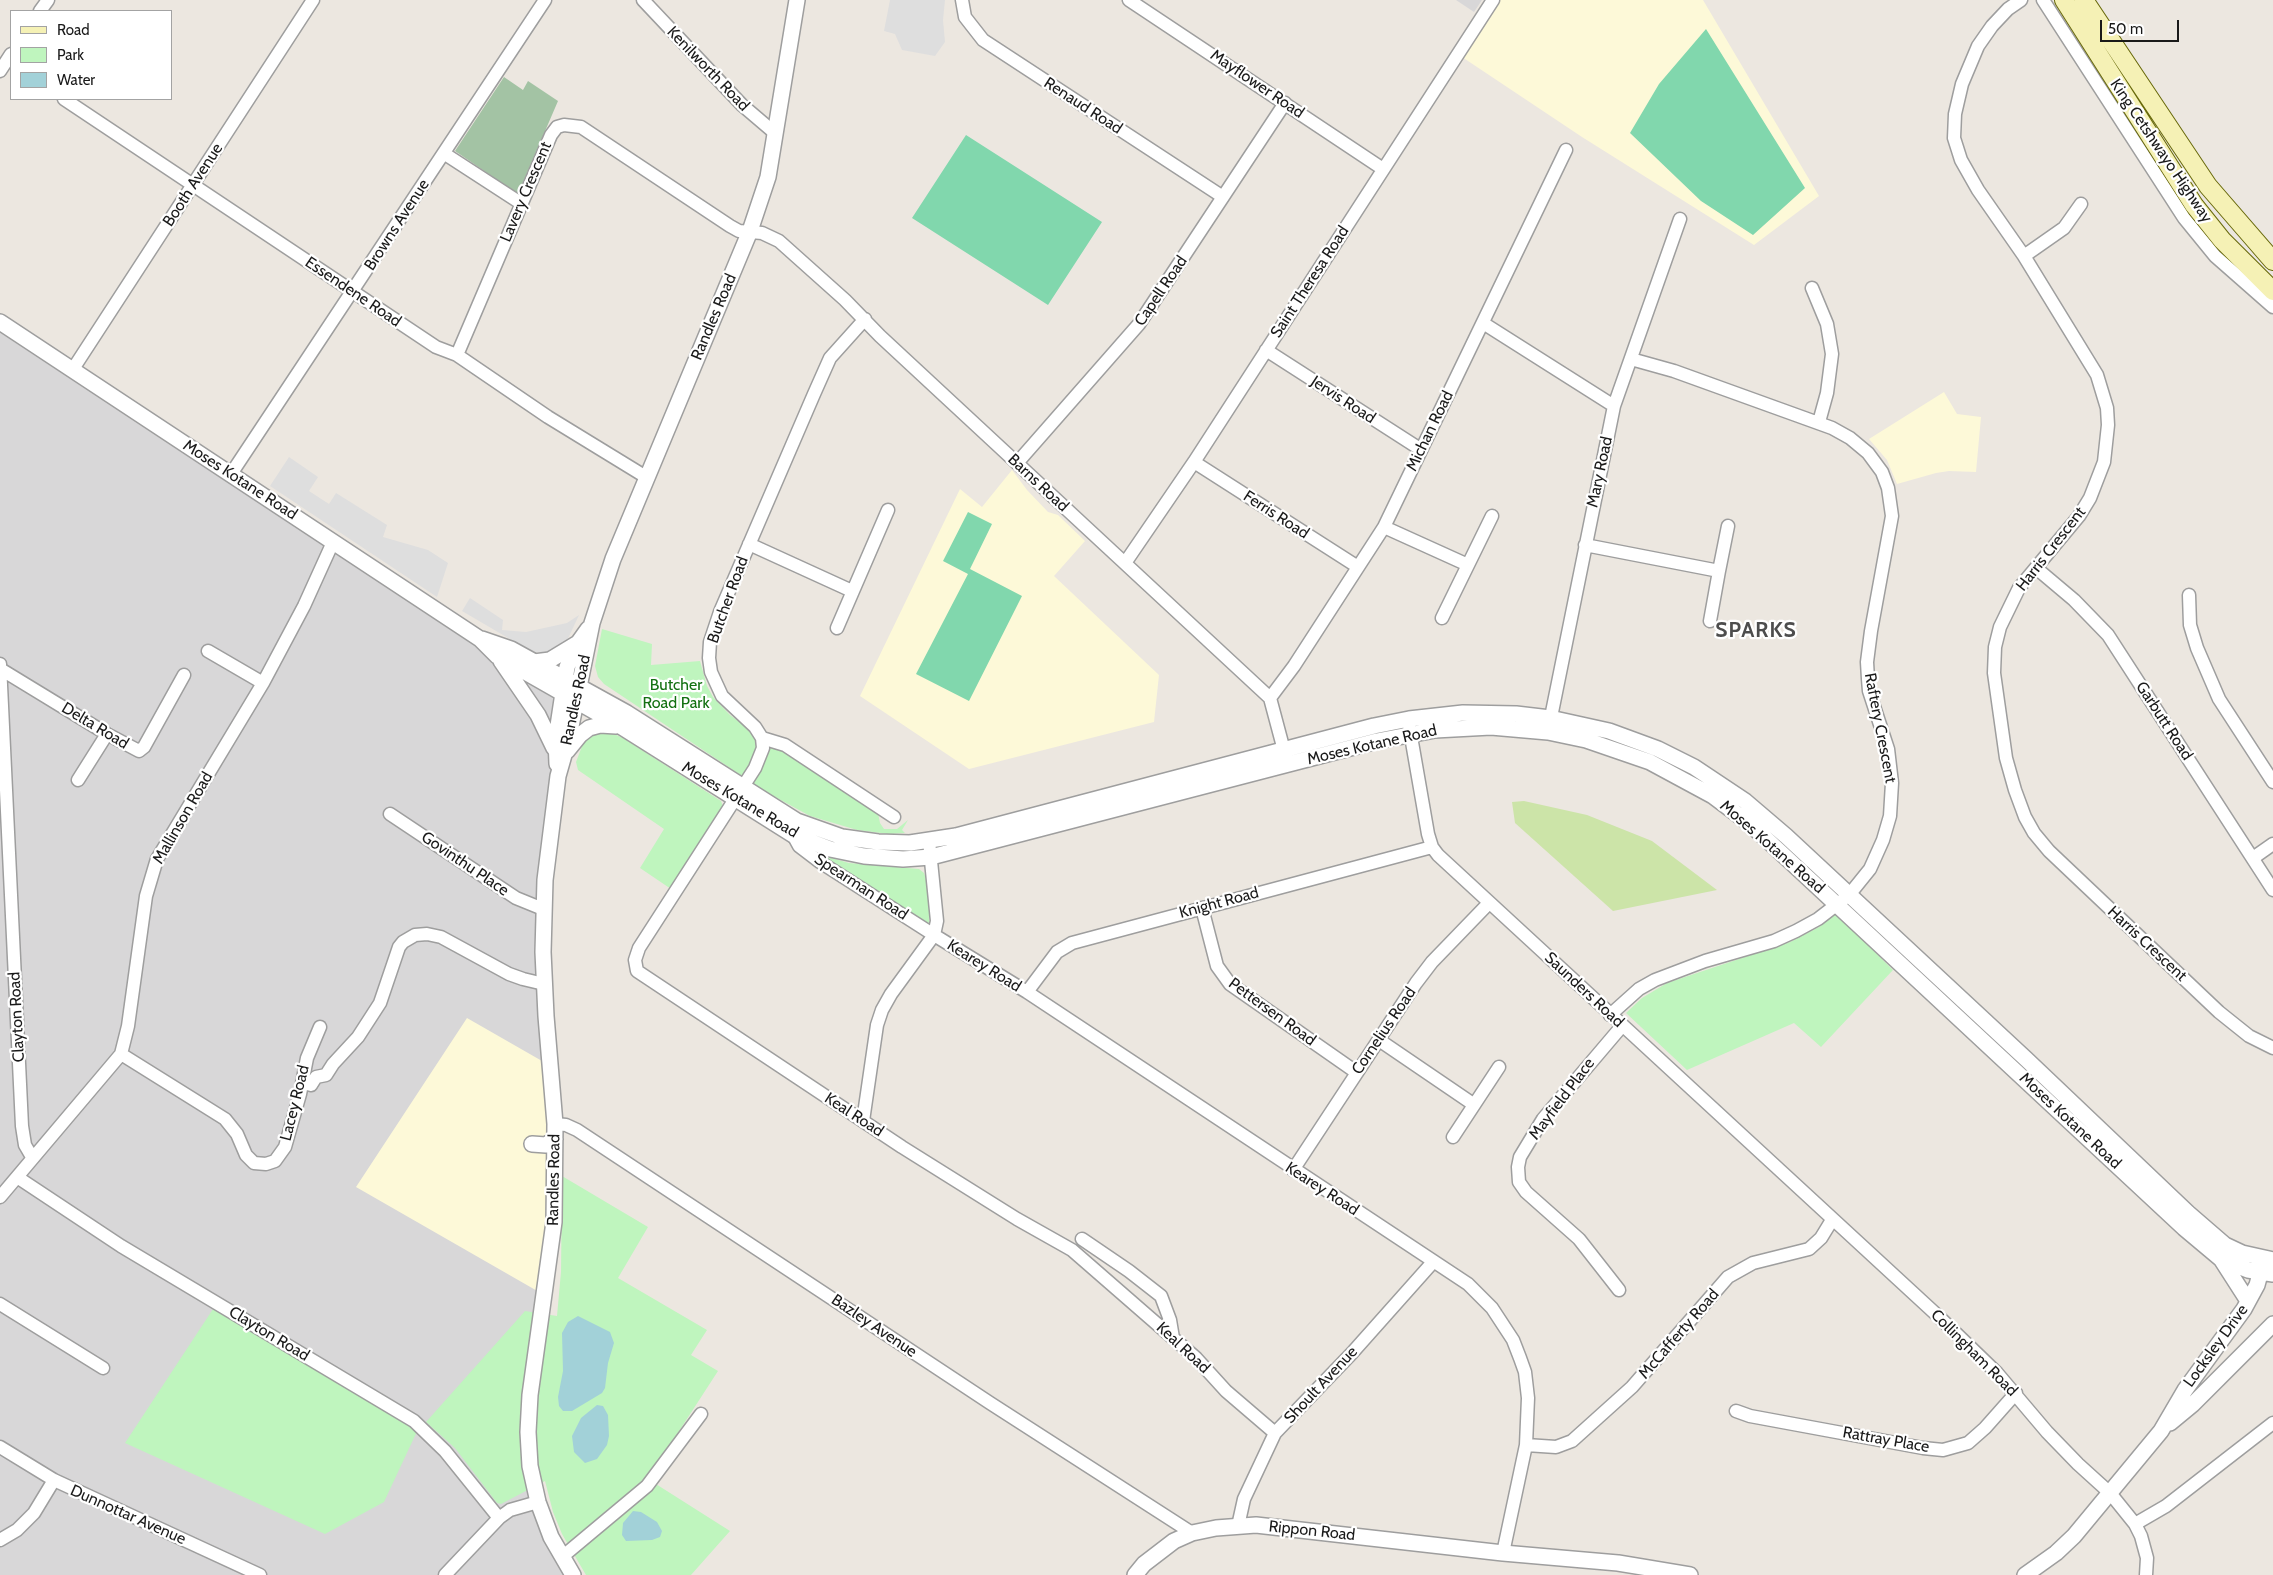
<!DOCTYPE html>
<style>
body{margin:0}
#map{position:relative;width:2273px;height:1575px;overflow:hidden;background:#ece7e0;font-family:Cabin,sans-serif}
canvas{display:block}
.legend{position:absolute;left:10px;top:10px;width:162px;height:90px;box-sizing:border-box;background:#fff;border:1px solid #a3a3a3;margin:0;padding:6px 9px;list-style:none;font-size:15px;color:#1a1a1a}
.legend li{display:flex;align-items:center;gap:10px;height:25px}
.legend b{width:25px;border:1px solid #a3a3a3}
.scale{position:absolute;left:2100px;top:20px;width:79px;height:22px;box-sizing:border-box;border:2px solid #1a1a1a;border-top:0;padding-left:6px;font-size:15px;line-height:18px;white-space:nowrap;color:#1a1a1a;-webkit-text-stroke:4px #fff;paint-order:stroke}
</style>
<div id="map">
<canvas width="2273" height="1575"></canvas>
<ul class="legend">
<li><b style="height:6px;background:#f5f1b5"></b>Road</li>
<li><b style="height:14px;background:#bff5be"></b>Park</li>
<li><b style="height:14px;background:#a2d1d8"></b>Water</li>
</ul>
<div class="scale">50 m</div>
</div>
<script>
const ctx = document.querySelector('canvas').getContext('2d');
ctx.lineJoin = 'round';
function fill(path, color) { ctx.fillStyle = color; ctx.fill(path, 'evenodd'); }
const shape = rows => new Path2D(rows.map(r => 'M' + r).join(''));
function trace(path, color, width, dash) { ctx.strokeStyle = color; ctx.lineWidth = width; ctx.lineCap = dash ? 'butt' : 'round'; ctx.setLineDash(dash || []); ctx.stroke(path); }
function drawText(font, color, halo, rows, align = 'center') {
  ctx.font = font + ' Cabin,sans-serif'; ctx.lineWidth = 4.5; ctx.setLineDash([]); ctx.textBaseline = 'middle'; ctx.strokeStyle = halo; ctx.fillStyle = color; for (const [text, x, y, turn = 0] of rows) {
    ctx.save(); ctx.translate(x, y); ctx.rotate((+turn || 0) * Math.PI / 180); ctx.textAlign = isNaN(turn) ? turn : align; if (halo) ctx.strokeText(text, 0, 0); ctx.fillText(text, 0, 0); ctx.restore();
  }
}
const residential = shape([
 [1456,0,1482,0,1474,12],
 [0,329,561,698,548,863,538,1496,572,1575,0,1575]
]);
const education = shape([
 [1499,0,1703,0,1819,196,1754,245,1582,137,1462,57],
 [1944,392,1957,414,1981,417,1976,472,1949,471,1936,473,1897,484,1887,460,1869,439],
 [1012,470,1027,490,1048,512,1058,515,1085,541,1054,576,1159,675,1154,722,969,769,860,696,960,489,982,507],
 [467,1018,549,1065,546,1296,356,1187]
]);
const grass = shape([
 [1524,801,1587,815,1652,841,1717,890,1613,911,1515,823,1512,802]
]);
const cemetery = shape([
 [504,77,523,90,528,81,558,101,518,194,455,151]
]);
const park = shape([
 [602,629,652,644,651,665,700,661,707,686,713,697,730,715,772,746,779,746,878,813,880,823,884,829,897,829,908,820,902,830,905,833,889,834,857,830,810,816,766,792,604,684,598,677,595,666],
 [602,732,614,734,623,738,721,801,724,809,671,889,640,868,664,829,578,770,576,762,584,741,592,735],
 [811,852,849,863,919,869,924,873,926,879,930,905,929,923,926,922],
 [1836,913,1893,970,1821,1047,1794,1023,1687,1070,1626,1013,1642,998,1667,983,1790,942,1819,927],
 [562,1176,648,1227,618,1278,707,1330,691,1355,718,1371,648,1479,730,1531,691,1575,586,1575,562,1534,553,1512,545,1481,501,1504,497,1503,455,1448,426,1422,525,1311,557,1316,561,1272],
 [215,1306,420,1425,384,1502,325,1534,125,1443]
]);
const pitch = shape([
 [1706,29,1805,188,1753,235,1701,201,1630,133,1659,84],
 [966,135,1102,222,1048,305,912,218],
 [968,512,992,524,970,569,1022,596,969,701,916,674,968,574,943,561]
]);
const parking = shape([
 [890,0,945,0,943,20,945,42,935,56,902,50,895,34,884,31],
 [289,457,318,477,309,491,329,504,336,493,387,525,383,537,428,550,448,563,437,597,270,486],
 [470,598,503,620,502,630,526,632,567,623,579,615,565,645,548,653,532,652,462,611]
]);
const water = shape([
 [578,1316,610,1332,614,1343,608,1363,605,1388,602,1393,572,1411,563,1411,559,1406,558,1397,563,1371,562,1333,568,1322],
 [597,1405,603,1406,608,1415,609,1436,607,1445,597,1459,585,1463,574,1452,572,1436,581,1418],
 [633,1511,641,1512,657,1522,662,1531,660,1537,652,1540,626,1541,622,1535,623,1523]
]);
const minor = shape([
 [643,0,742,105,776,134],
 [962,0,965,17,983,40,1223,197],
 [1129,0,1383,169],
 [2021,0,2008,9,1992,26,1978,46,1962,84,1955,114,1954,138,1961,160,1978,190,2024,256,2097,375,2107,408,2108,425,2104,462,2090,498,2079,516,2019,588,2000,627,1995,647,1994,673,2006,758,2015,790,2025,817,2034,833,2049,851,2219,1012,2249,1036,2273,1048],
 [2043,0,2184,218,2215,256,2273,307],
 [40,11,48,0],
 [0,71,11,54],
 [64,99,436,347,457,355,548,417,646,477],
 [445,154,522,204],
 [2024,256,2064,228,2081,204],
 [1812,288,1827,324,1832,354,1827,393,1819,422],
 [865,319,830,358,814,394,720,612,710,642,709,658,711,672,722,696,755,727,762,738,785,745,894,817],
 [1483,323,1614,406],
 [1266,350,1420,449],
 [457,355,551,135,557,127,564,125,581,127,730,226,739,231,762,233,779,241,845,300,880,336,1270,698,1286,758],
 [73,369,313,0],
 [1194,462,1358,567],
 [1017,463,1139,324,1285,103],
 [231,474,545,0],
 [1384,527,1468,565],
 [749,544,852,591],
 [1585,545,1719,571,1710,621],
 [1125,563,1194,462,1493,0],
 [2036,568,2074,600,2108,635,2273,890],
 [1719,571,1728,526],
 [2189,595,2190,625,2197,648,2219,699,2273,782],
 [1442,618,1492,516],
 [837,628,888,510],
 [208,651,263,683],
 [0,664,22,1126,25,1145,32,1157],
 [2,670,107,734,139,751,144,747,184,675],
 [1270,698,1294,666,1384,527,1566,150],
 [1409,725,1428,834,1432,847,1438,855,1938,1316,1997,1373,2047,1432,2078,1464,2110,1493,2135,1524,2141,1536,2147,1558,2146,1575],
 [1549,727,1614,406,1680,219],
 [762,738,763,748,755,768,639,948,635,960,637,971,902,1147,1017,1219,1072,1250,1196,1358,1226,1391,1275,1433],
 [78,780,107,734],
 [390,814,516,898,543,909],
 [793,835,799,846,820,862,934,935,891,994,882,1010,877,1025,863,1121],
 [929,841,937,921,934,935,1027,992,1468,1284,1492,1308,1513,1340,1520,1358,1525,1372,1528,1398,1526,1445,1503,1553],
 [2253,858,2273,844],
 [1202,908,1217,966,1230,984,1356,1072],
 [1027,992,1057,952,1072,943,1432,847],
 [1610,1015,1639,989,1655,980,1705,961,1774,941,1796,931,1818,919,1849,895,1870,869,1883,840,1890,816,1892,783,1888,749,1869,691,1868,679,1867,662,1871,631,1892,516,1888,488,1882,472,1868,453,1850,438,1832,428,1674,371,1631,359],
 [1379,1040,1473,1104],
 [121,1054,225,1119,237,1134,246,1155,254,1163,266,1164,275,1161,285,1147,300,1094,307,1058,320,1027],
 [303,1083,311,1085,316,1077,326,1075,333,1064,358,1037,380,1003,399,947,403,942,415,935,427,934,441,937,509,974,523,979,544,984],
 [555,1124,566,1125,577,1130,990,1403,1192,1533],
 [1453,1137,1499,1067],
 [1293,1170,1416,983,1432,962,1489,903],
 [17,1177,121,1246,414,1421,445,1451,499,1518],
 [0,1197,121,1054,128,1026,146,896,157,859,263,683,304,606,333,542],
 [1082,1239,1129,1271,1161,1296,1170,1320,1173,1338],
 [1619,1290,1579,1239,1526,1192,1519,1182,1518,1167,1520,1157,1543,1119,1622,1026],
 [0,1304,103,1368],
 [1736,1411,1750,1416,1923,1448,1943,1450,1968,1443,1985,1428,2016,1393],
 [1526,1445,1556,1447,1572,1441,1632,1387,1728,1277,1753,1263,1809,1249,1821,1238,1832,1220],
 [0,1447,54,1480,260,1575],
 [2135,1524,2166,1506,2273,1423],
 [1238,1526,1244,1499,1275,1433,1352,1353,1433,1262],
 [0,1540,17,1530,34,1513,54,1480],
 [562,1557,647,1486,701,1414],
 [445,1575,499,1518,510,1510,538,1502]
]);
const tertiary = shape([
 [0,322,480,639,497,656,620,726,793,835,830,849,864,856,903,859,931,857,1377,741,1435,730,1491,727,1548,732,1586,740,1650,762,1713,796,1749,823,2184,1228,2221,1259,2248,1270,2273,1274],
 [482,639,511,649,627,713,797,821,842,837,878,842,910,843,956,836,1374,726,1409,719,1463,713,1516,714,1550,718,1609,731,1658,749,1694,767,1745,801,1786,836,2026,1059,2188,1213,2225,1245,2242,1253,2273,1260],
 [501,661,538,715,554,748],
 [534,662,550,660,578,643],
 [567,751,580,735,589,728,600,725,616,726],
 [557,764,556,739,567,667,578,643,588,629],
 [532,1144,546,1145,555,1139],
 [2221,1259,2248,1301],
 [2170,1423,2193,1404,2273,1324],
 [573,1575,551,1537,538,1502,530,1466,528,1432,530,1395,554,1222,555,1124,546,1016,543,952,545,880,558,776,568,741,592,623,613,559,750,231,768,177,797,0],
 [1135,1575,1144,1564,1174,1541,1192,1533,1216,1528,1256,1525,1503,1553,1618,1563,1690,1575],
 [2025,1575,2056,1553,2074,1536,2161,1431,2185,1390,2244,1309,2257,1285,2263,1263]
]);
const secondary = shape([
 [2064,0,2194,205,2222,240,2273,291],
 [2084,0,2208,186,2273,261]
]);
const streetNames = [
 ["Kenilworth Road",708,69,46],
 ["Mayflower Road",1257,84,34],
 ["Renaud Road",1083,106,33],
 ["King Cetshwayo Highway",2161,151,56],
 ["Booth Avenue",193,185,-57],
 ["Lavery Crescent",526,192,-67],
 ["Browns Avenue",397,225,-57],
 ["Saint Theresa Road",1310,282,-57],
 ["Capell Road",1161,291,-56],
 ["Essendene Road",353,292,34],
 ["Randles Road",714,317,-67],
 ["Jervis Road",1343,400,33],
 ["Michan Road",1430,431,-64],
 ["Mary Road",1600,472,-78],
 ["Moses Kotane Road",240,480,33],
 ["Barns Road",1038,483,43],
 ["Ferris Road",1276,515,33],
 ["Harris Crescent",2051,549,-52],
 ["Butcher Road",728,600,-70],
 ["Randles Road",576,700,-78],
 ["Garbutt Road",2164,721,57],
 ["Delta Road",95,726,31],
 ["Raftery Crescent",1880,728,79],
 ["Moses Kotane Road",1372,745,-13],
 ["Moses Kotane Road",740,800,31],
 ["Mallinson Road",183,818,-60],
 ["Moses Kotane Road",1772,847,41],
 ["Govinthu Place",465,864,34],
 ["Spearman Road",861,887,33],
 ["Knight Road",1219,903,-15],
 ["Harris Crescent",2147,944,43],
 ["Kearey Road",984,966,32],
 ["Saunders Road",1584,990,43],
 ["Pettersen Road",1272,1012,36],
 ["Clayton Road",17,1017,-93],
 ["Cornelius Road",1384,1031,-56],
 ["Mayfield Place",1562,1099,-53],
 ["Lacey Road",295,1103,-76],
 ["Keal Road",854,1115,33],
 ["Moses Kotane Road",2070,1121,43],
 ["Randles Road",554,1180,-89],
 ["Kearey Road",1322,1189,33],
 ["Bazley Avenue",874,1326,34],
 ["Clayton Road",269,1334,31],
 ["McCafferty Road",1679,1334,-49],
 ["Locksley Drive",2216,1346,-54],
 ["Keal Road",1183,1348,43],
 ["Collingham Road",1974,1353,45],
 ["Shoult Avenue",1321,1385,-47],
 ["Rattray Place",1886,1440,10],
 ["Dunnottar Avenue",128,1515,24],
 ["Rippon Road",1312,1531,6]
];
const parkNames = [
 ["Butcher",676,685],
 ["Road Park",676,703]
];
const districtNames = [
 ["SPARKS",1756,631]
];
fill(residential, '#d8d7d8');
fill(education, '#fdf9d8');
fill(grass, '#cce4a8');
fill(cemetery, '#a3c3a4');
fill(park, '#bff5be');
fill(pitch, '#81d7ad');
fill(parking, '#dedede');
fill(water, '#a2d1d8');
trace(minor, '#9e9e9e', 15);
trace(tertiary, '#9e9e9e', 18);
trace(secondary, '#68690a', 20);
trace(minor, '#fff', 12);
trace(tertiary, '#fff', 15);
trace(secondary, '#f5f1b5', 18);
drawText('16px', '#1a1a1a', '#fff', streetNames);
drawText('16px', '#137011', '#fff', parkNames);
ctx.letterSpacing = '1px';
drawText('bold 21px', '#4d4d4d', '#fff', districtNames);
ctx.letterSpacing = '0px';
</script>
